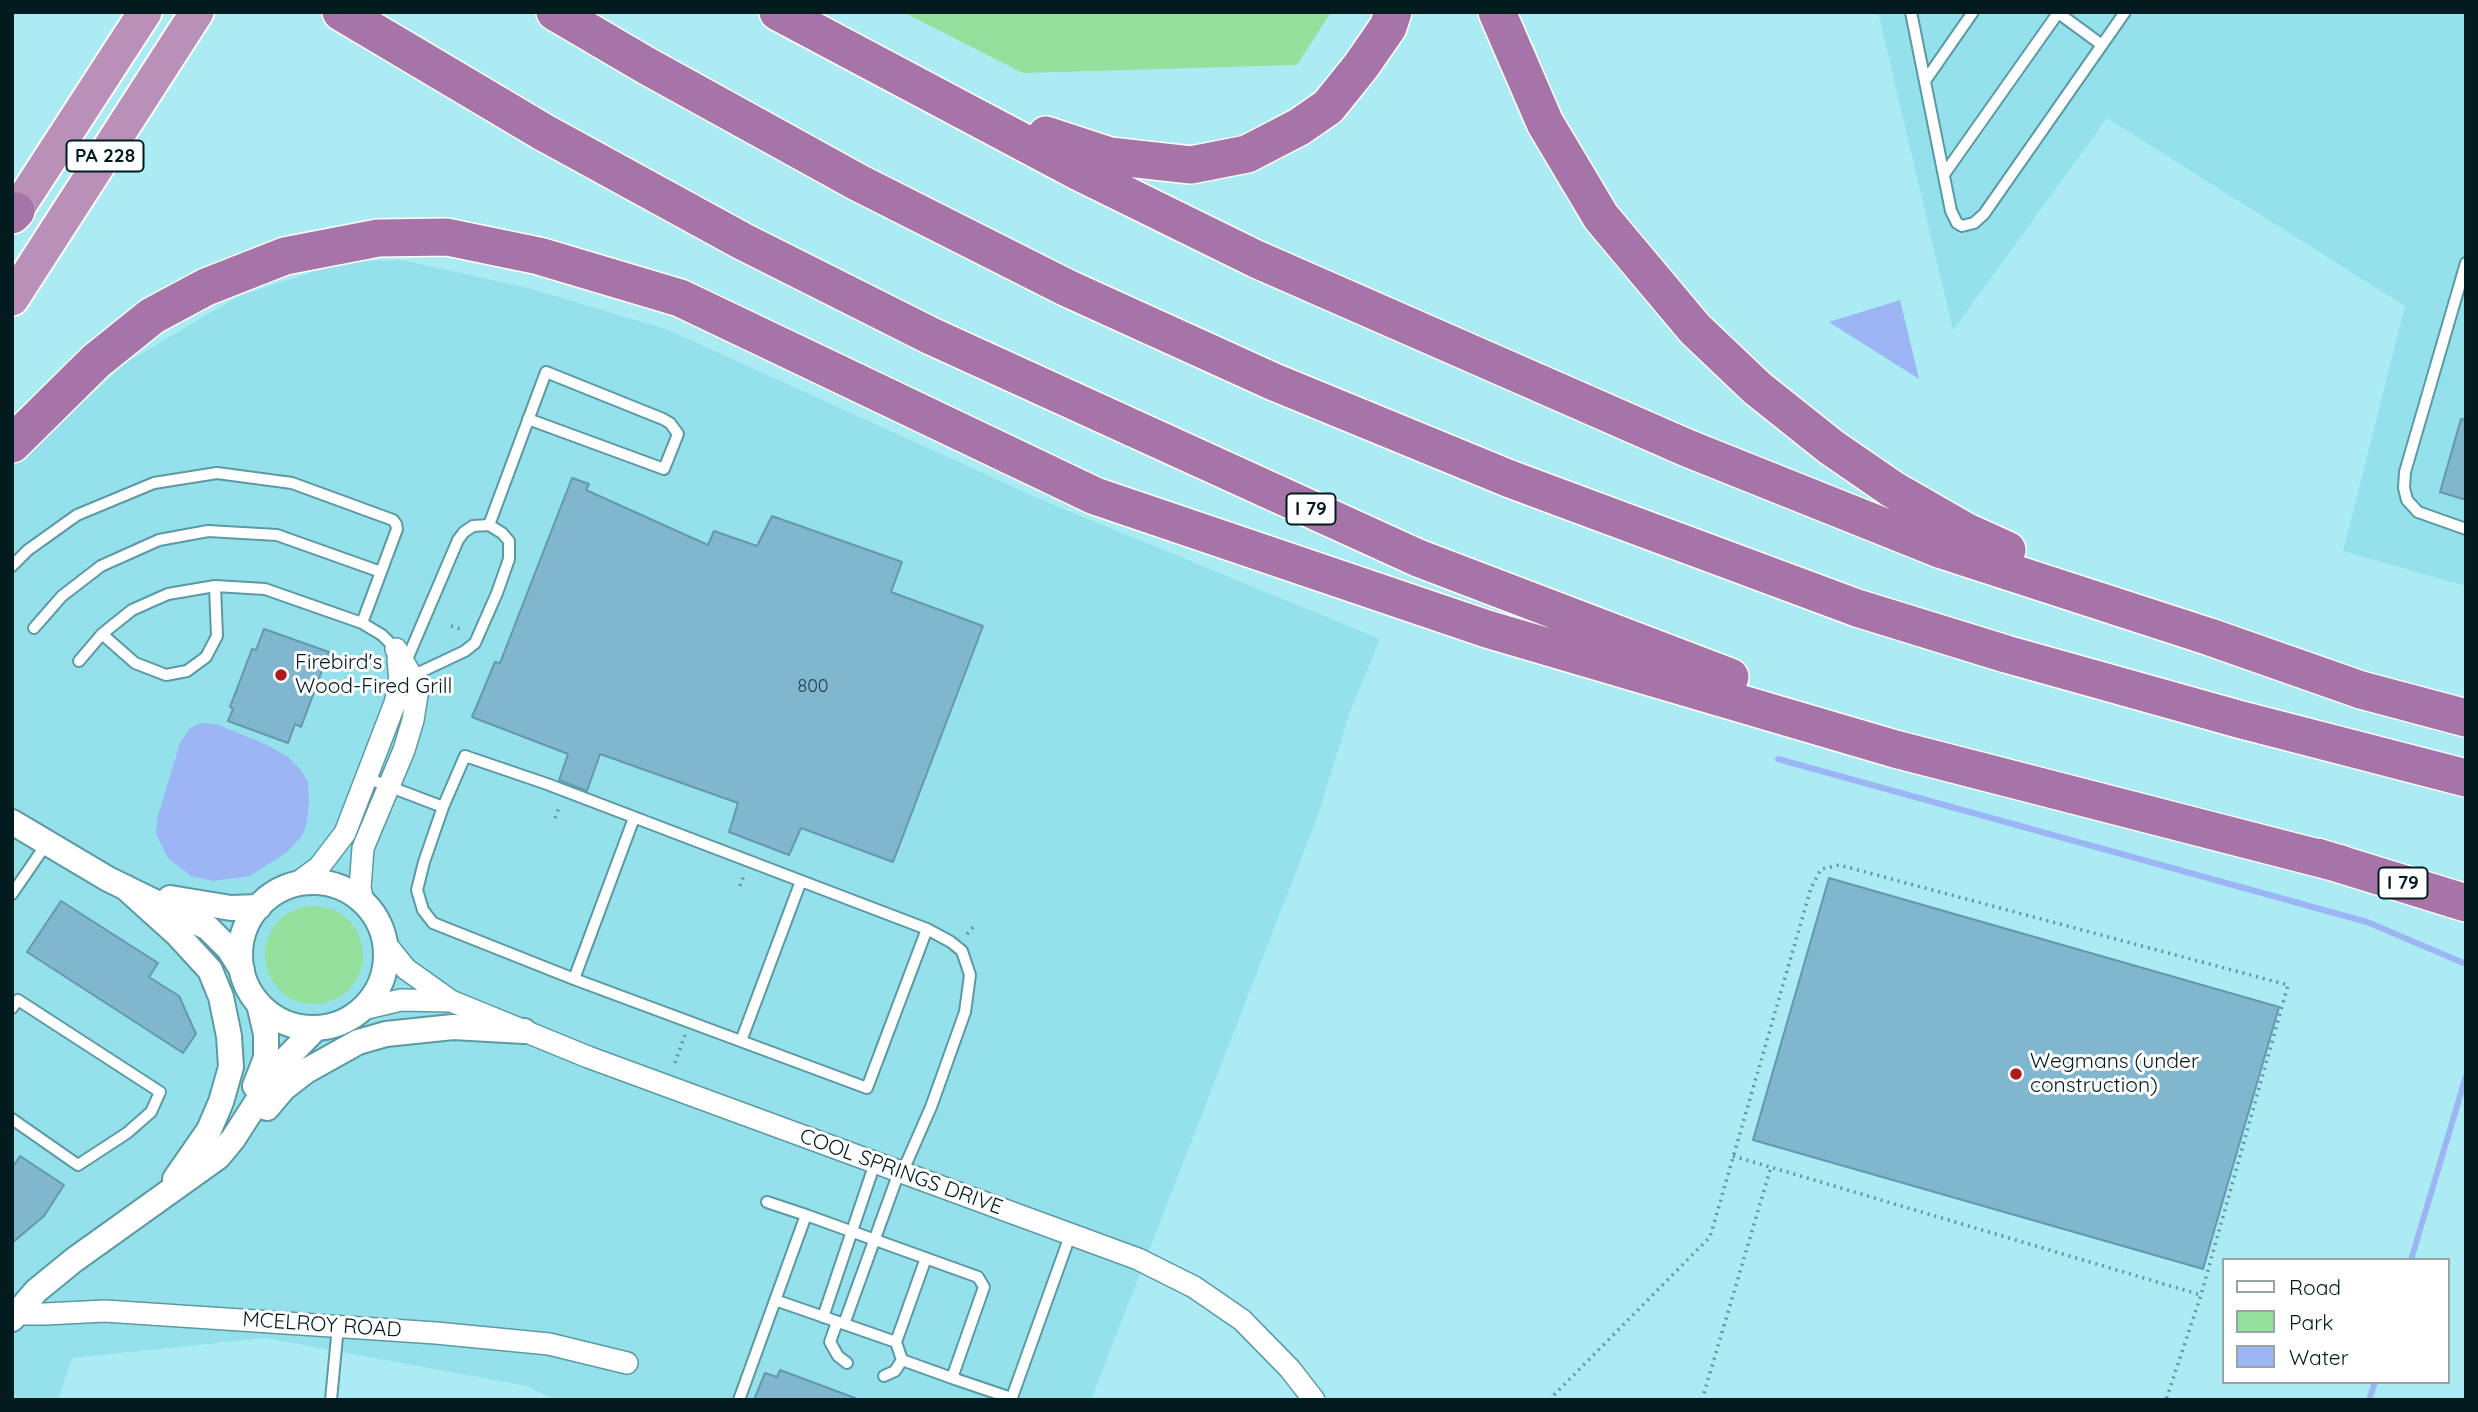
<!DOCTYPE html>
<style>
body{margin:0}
#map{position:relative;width:2478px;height:1412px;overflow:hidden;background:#aaebf4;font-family:Quicksand,sans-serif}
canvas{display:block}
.frame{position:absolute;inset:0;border:14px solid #011b1f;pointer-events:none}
.legend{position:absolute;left:2222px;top:1258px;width:228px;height:126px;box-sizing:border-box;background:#fff;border:2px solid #99a4a5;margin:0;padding:9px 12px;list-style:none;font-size:21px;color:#011b1f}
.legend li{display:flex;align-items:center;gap:14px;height:35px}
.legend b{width:35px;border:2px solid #99a4a5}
</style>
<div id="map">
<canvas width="2478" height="1412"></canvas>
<div class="frame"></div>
<ul class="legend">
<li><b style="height:9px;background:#fff"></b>Road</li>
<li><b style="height:19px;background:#95e09c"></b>Park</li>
<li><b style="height:19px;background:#9bb5f5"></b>Water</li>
</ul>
</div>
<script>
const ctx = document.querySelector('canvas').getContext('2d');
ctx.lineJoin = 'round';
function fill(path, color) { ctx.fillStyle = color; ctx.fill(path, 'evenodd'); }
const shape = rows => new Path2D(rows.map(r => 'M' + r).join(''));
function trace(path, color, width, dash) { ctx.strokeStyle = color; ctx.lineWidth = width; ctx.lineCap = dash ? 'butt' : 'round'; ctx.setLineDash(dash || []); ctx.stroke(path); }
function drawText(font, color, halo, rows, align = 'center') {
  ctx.font = font + ' Quicksand,sans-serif'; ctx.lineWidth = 6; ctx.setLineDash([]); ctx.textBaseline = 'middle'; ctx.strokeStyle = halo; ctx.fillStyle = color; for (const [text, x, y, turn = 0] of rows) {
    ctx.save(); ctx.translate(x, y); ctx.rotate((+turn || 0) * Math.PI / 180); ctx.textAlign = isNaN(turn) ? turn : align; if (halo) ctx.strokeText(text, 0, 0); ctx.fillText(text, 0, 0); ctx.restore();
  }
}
const built = shape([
 [1878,12,2466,12,2466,586,2343,551,2405,306,2107,118,1953,330],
 [402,260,528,288,666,329,1044,501,1380,639,1349,714,1318,815,1091,1400,555,1400,527,1386,265,1338,72,1358,58,1400,12,1400,12,465,129,361,239,296,342,262]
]);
const green = shape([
 [903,12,1331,12,1297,65,1023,73],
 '265 955a49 49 0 1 1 98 0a49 49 0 1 1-98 0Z'
]);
const water = shape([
 [1900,300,1919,379,1829,322],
 [201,723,216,724,267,745,288,757,301,770,308,782,309,802,307,822,302,836,287,852,250,876,213,881,191,876,168,858,156,834,157,819,180,743,190,728]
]);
const stream = shape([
 [1778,759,2367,922,2466,964],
 [2411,1260,2466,1076],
 [2369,1400,2375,1382]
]);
const building = shape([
 [2461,419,2466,420,2466,500,2440,492,2461,419],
 [572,478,589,484,586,490,708,545,714,531,757,546,772,516,902,562,891,592,983,626,893,862,801,828,789,855,729,832,738,803,600,754,587,791,559,780,568,754,472,717,495,662,500,663,572,478],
 [264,629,329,652,301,727,295,724,288,743,228,721,233,709,230,707,252,649,256,650,264,629],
 [1829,878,2279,1007,2203,1269,1753,1140,1829,878],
 [61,901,158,963,149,977,179,996,196,1034,183,1053,27,952,61,901],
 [20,1156,64,1185,44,1216,12,1243,12,1168,20,1156],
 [780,1370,855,1398,855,1400,754,1400,765,1373,777,1377,780,1370]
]);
const path = shape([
 [451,626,463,630],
 [555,818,560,805],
 [740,886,744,875],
 [967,934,975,925],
 [675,1063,685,1035],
 [1733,1156,2201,1295],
 [1549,1400,1710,1237,1811,888,1821,869,1839,865,2288,985,2201,1295,2166,1400],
 [1702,1400,1771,1167]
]);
const service = shape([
 [1911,12,1951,211,1957,223,1962,226,1974,223,1984,214,2125,12],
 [2057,12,2102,45],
 [1925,81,1973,12],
 [1945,173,2058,13],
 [2466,263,2405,472,2404,488,2407,500,2418,512,2466,529],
 [489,525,546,372,663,419,670,423,678,434,664,469,528,419],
 [12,566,28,550,77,515,154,483,217,473,292,483,393,520,396,524,397,529,362,623],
 [34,628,62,596,101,566,159,540,208,531,277,535,381,572],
 [102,634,135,663,166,675,187,671,206,657,217,636,215,586],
 [79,661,102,634,132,610,168,594,215,586,265,589,362,623,382,635,396,649],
 [405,664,458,540,464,532,473,526,489,525,502,533,509,541,509,559,497,593,475,643,465,651,412,676],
 [367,778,443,807,424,862,417,890,423,910,433,923,574,979,867,1088,927,929],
 [443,807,465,756,547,784,927,929,951,942,962,951,970,975,965,1012,931,1107,902,1173],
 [12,894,47,843],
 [574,979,634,818],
 [12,1008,18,1000,160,1092,151,1112,127,1133,78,1165,12,1119],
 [741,1041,801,881],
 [767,1202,806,1215],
 [775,1300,896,1342,902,1360,952,1378],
 [823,1317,875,1163],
 [837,1322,830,1342,838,1356,847,1363],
 [844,1324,899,1172],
 [896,1342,926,1258],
 [884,1376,895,1371,902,1360],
 [331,1400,338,1326],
 [739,1400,806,1215,978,1277,984,1287,952,1378,1011,1398],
 [1011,1400,1071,1233]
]);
const minor = shape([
 [296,884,319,867,345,833,395,703,400,683,398,658],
 [363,902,360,888,363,848,404,750,413,720,417,695,412,677,396,649],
 [385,943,406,969,451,1001,588,1057,1138,1259,1194,1287,1242,1320,1290,1369,1314,1400],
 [363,1009,401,1000,449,1001],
 [12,1312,15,1314,45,1314,105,1311,436,1333,549,1344,627,1363]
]);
const tertiary = shape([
 [12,822,108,879,208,928,229,949,242,970],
 '240 955a73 73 0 1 1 146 0a73 73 0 1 1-146 0Z',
 [125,887,176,933,210,970,221,997,229,1036,231,1067,221,1102,209,1130,175,1179],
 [170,898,231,908,259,907],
 [255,1086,266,1058,266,1034,259,1004],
 [267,1108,284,1088,306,1071,358,1042,386,1034,453,1027,524,1031],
 [12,1319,36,1291,74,1260,218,1157,233,1139,282,1063,316,1028]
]);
const trunk = shape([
 [16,211,145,12],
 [12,299,197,12]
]);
const motorway = shape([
 [341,12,543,132,742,241,931,336,1418,558,1730,677],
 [555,12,647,66,859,183,1067,288,1274,382,1510,479,1857,608,2006,654,2238,719,2466,778],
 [778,12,1079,172,1256,259,1687,448,1942,550,2210,637,2361,690,2466,718],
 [1497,12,1545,123,1601,217,1695,329,1757,388,1831,447,1892,489,1965,531,2007,550],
 [1046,135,1110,156,1191,165,1247,154,1299,127,1328,107,1361,66,1388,27,1393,12],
 [12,215,16,211],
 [12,444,96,361,152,316,206,287,285,256,378,238,447,237,539,256,680,298,1095,496,1487,629,1895,749,2341,864],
 [2317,857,2466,903]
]);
const markers = [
 [281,675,7,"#ad1b1d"],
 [2016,1074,7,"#ad1b1d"]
];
const numberNames = [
 ["800",813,687]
];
const shields = [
 [105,156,77],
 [1311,509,49],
 [2403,883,49]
];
const shieldNames = [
 ["PA 228",105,156],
 ["I 79",1311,509],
 ["I 79",2403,883]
];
const poiNames = [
 ["Firebird's",295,663],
 ["Wood-Fired Grill",295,687],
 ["Wegmans (under",2030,1062],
 ["construction)",2030,1086]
];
const streetNames = [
 ["COOL SPRINGS DRIVE",901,1172,20],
 ["MCELROY ROAD",322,1325,4]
];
fill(built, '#94e1eb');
fill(green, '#95e09c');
fill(water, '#9bb5f5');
trace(stream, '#9bb5f5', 6);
fill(building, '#80b6ce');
trace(building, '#6398af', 2);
trace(service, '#5b9aa3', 14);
trace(minor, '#5b9aa3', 24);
trace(tertiary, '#5b9aa3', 28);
trace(trunk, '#fff', 37);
trace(motorway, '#fff', 40);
trace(path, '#64959c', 3.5, [2, 5]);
trace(service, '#fff', 10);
trace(minor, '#fff', 21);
trace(tertiary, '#fff', 24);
trace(trunk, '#b890b8', 33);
trace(motorway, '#a674a6', 37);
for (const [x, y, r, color] of markers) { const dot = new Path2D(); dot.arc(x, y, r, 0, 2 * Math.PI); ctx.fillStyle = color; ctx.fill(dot); trace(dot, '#fff', 2.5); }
drawText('18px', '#21424b', null, numberNames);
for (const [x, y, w] of shields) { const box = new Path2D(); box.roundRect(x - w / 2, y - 15.5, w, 31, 5); ctx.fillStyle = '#fff'; ctx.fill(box); trace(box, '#011b1f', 2); }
drawText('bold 19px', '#011b1f', null, shieldNames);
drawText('21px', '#011b1f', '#fff', poiNames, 'left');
drawText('21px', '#011b1f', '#fff', streetNames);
</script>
